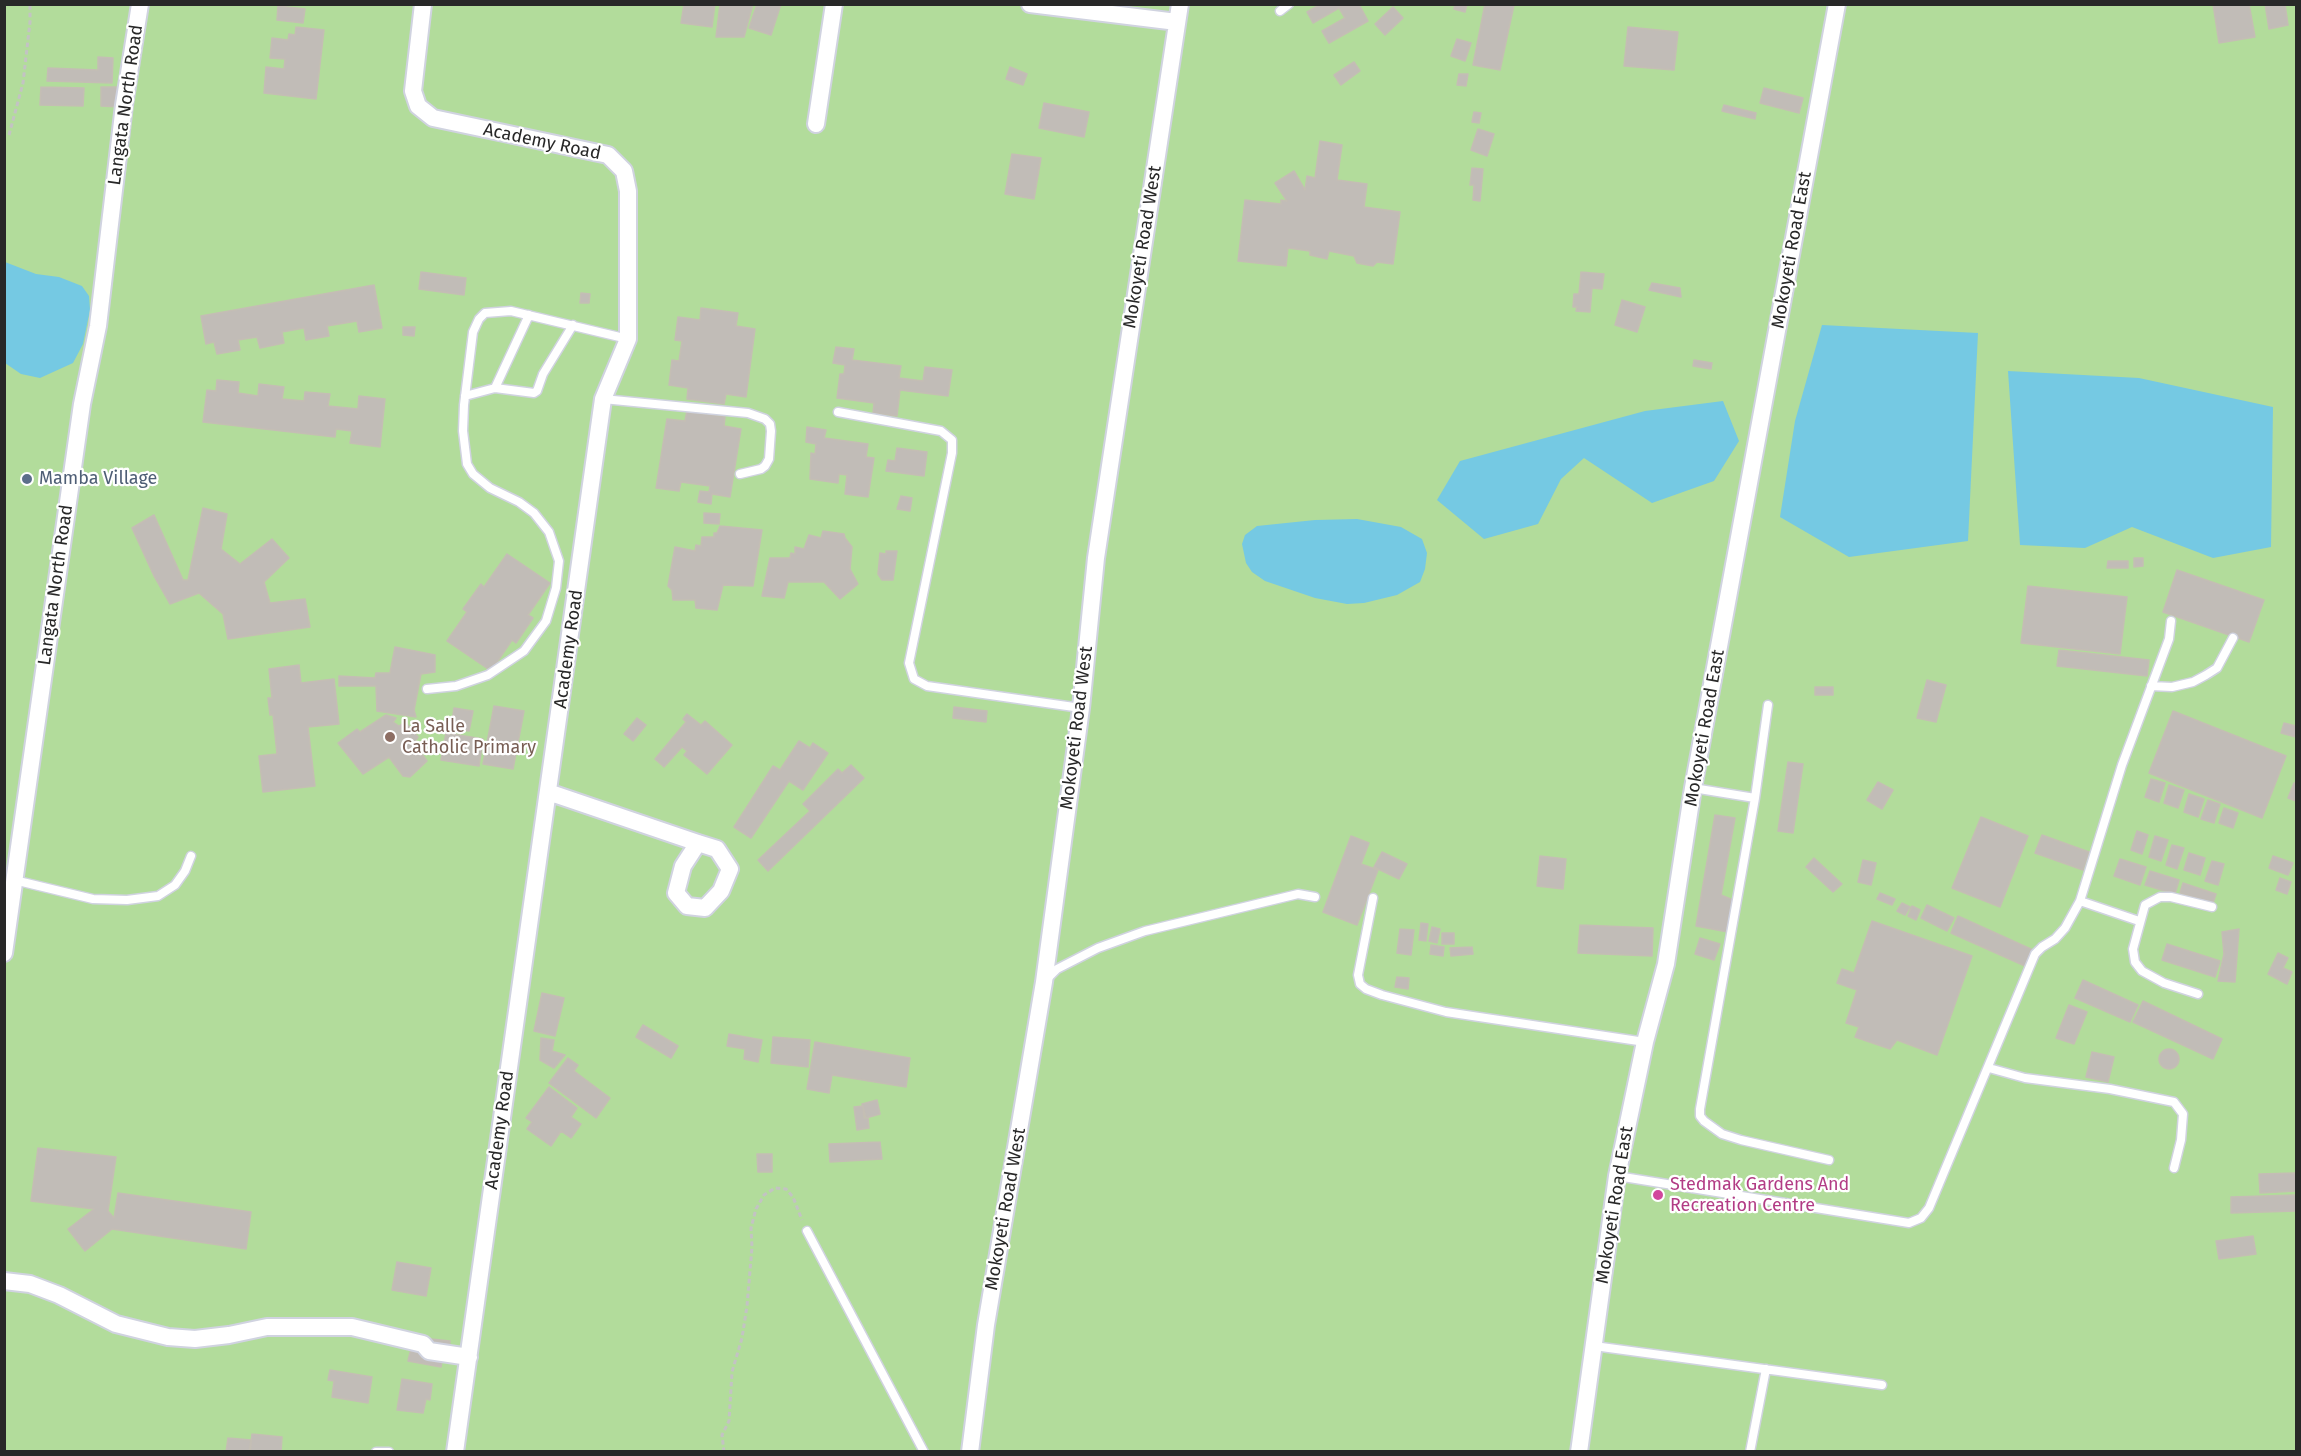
<!DOCTYPE html>
<style>
body{margin:0}
#map{position:relative;width:2301px;height:1456px;overflow:hidden;background:#e9e2da;font-family:"Fira Sans",sans-serif}
canvas{display:block}
.frame{position:absolute;inset:0;border:6px solid #282828;pointer-events:none}
</style>
<div id="map">
<canvas width="2301" height="1456"></canvas>
<div class="frame"></div>
</div>
<script>
const ctx = document.querySelector('canvas').getContext('2d');
ctx.lineJoin = 'round';
function fill(path, color) { ctx.fillStyle = color; ctx.fill(path, 'evenodd'); }
const shape = rows => new Path2D(rows.map(r => 'M' + r).join(''));
function trace(path, color, width, dash) { ctx.strokeStyle = color; ctx.lineWidth = width; ctx.lineCap = dash ? 'butt' : 'round'; ctx.setLineDash(dash || []); ctx.stroke(path); }
function drawText(font, color, halo, rows, align = 'center') {
  ctx.font = font + ' "Fira Sans",sans-serif'; ctx.lineWidth = 4.5; ctx.setLineDash([]); ctx.textBaseline = 'middle'; ctx.strokeStyle = halo; ctx.fillStyle = color; for (const [text, x, y, turn = 0] of rows) {
    ctx.save(); ctx.translate(x, y); ctx.rotate((+turn || 0) * Math.PI / 180); ctx.textAlign = isNaN(turn) ? turn : align; if (halo) ctx.strokeText(text, 0, 0); ctx.fillText(text, 0, 0); ctx.restore();
  }
}
const green = shape([
 [5,5,2296,5,2296,1451,5,1451]
]);
const water = shape([
 [5,262,36,274,59,277,82,286,89,296,90,310,83,344,73,363,40,378,21,374,5,363],
 [1822,325,1978,333,1968,541,1849,557,1780,517,1795,421],
 [2008,371,2139,378,2273,407,2271,547,2213,558,2132,527,2085,548,2020,545],
 [1723,401,1739,441,1714,481,1652,503,1584,458,1561,479,1538,524,1484,539,1437,500,1460,461,1645,411],
 [1357,519,1401,527,1422,539,1427,553,1425,569,1420,582,1397,595,1364,603,1347,604,1315,598,1265,581,1252,572,1246,563,1242,544,1245,535,1257,526,1315,520]
]);
const building = shape([
 [684,4,715,4,712,27,681,23,684,4],
 [720,4,753,4,744,37,716,37,720,4],
 [757,4,781,4,771,35,749,28,757,4],
 [1321,4,1359,4,1368,21,1329,43,1322,31,1345,18,1339,8,1313,23,1307,12,1321,4],
 [1455,4,1467,4,1465,12,1454,9,1455,4],
 [1485,4,1514,5,1500,70,1473,65,1485,4],
 [2213,4,2249,4,2255,37,2219,43,2213,4],
 [2265,4,2285,4,2288,25,2269,29,2265,4],
 [278,6,305,9,303,23,277,20,278,6],
 [1393,7,1403,18,1385,35,1375,24,1393,7],
 [296,27,324,30,316,99,264,93,266,67,284,69,285,59,270,58,272,38,288,40,289,34,295,35,296,27],
 [1628,27,1678,32,1674,70,1624,66,1628,27],
 [1457,39,1471,43,1465,61,1451,56,1457,39],
 [98,57,113,58,112,83,47,81,48,68,98,70,98,57],
 [1354,62,1360,71,1341,85,1334,75,1354,62],
 [1010,67,1027,74,1023,85,1006,79,1010,67],
 [1459,74,1468,74,1466,86,1457,85,1459,74],
 [41,87,84,88,83,106,40,105,41,87],
 [101,87,121,87,120,107,101,106,101,87],
 [1764,88,1803,98,1799,113,1760,103,1764,88],
 [1044,103,1089,112,1084,137,1039,128,1044,103],
 [1724,105,1756,113,1755,119,1722,111,1724,105],
 [1474,112,1481,113,1479,123,1472,122,1474,112],
 [1478,129,1494,134,1487,156,1471,150,1478,129],
 [1320,141,1342,145,1337,180,1367,184,1364,207,1400,212,1393,264,1377,262,1373,266,1357,263,1354,256,1329,251,1327,259,1310,255,1310,251,1288,248,1286,266,1238,261,1245,200,1281,204,1281,200,1287,201,1275,183,1294,171,1305,190,1307,176,1315,178,1320,141],
 [1012,154,1041,158,1034,199,1005,194,1012,154],
 [1472,168,1483,169,1480,201,1473,200,1474,185,1470,185,1472,168],
 [421,272,466,278,464,295,419,289,421,272],
 [1581,272,1604,274,1602,289,1592,288,1590,312,1576,311,1577,307,1573,307,1574,294,1579,294,1581,272],
 [1652,283,1680,288,1681,297,1649,290,1652,283],
 [374,285,382,328,359,332,357,321,327,326,329,336,306,340,304,328,282,332,284,343,260,348,257,337,238,340,240,350,217,354,214,342,206,344,201,316,374,285],
 [581,293,590,294,589,303,580,303,581,293],
 [1622,300,1645,307,1637,332,1615,325,1622,300],
 [701,308,738,313,736,326,755,329,746,397,726,394,724,404,687,399,688,388,669,385,672,360,679,361,682,341,675,340,678,317,700,320,701,308],
 [403,327,415,327,414,336,403,335,403,327],
 [836,347,854,349,852,360,901,366,899,378,923,381,925,367,952,370,948,396,900,390,897,416,873,413,874,403,837,398,840,374,844,374,845,365,833,363,836,347],
 [1694,360,1712,363,1711,369,1693,366,1694,360],
 [217,380,239,382,238,393,258,396,259,384,284,387,282,399,304,401,305,392,330,394,328,406,358,409,359,396,385,399,380,447,350,443,352,431,336,429,335,437,203,422,207,390,216,391,217,380],
 [687,411,725,417,724,426,741,429,730,497,712,494,711,504,698,502,700,491,709,492,710,486,681,482,679,491,656,488,667,419,685,421,687,411],
 [807,427,826,430,824,438,868,444,866,457,874,458,868,497,845,494,847,475,839,474,838,483,810,479,811,453,815,454,816,444,806,442,807,427],
 [897,448,927,452,924,476,886,471,888,460,895,461,897,448],
 [901,496,912,498,910,511,897,509,901,496],
 [203,508,227,514,221,549,240,564,272,539,289,558,264,582,270,603,305,599,310,627,228,639,223,614,199,593,170,604,154,576,132,528,154,515,183,580,188,580,203,508],
 [704,513,720,514,719,524,704,523,704,513],
 [720,526,762,530,753,586,723,585,717,610,696,608,695,600,673,600,672,590,668,586,675,547,695,551,696,545,701,546,702,537,714,537,714,533,717,533,720,526],
 [823,531,844,534,845,538,852,547,850,569,858,584,840,599,824,582,788,582,784,598,762,596,770,558,790,558,791,553,795,554,795,547,804,549,809,535,821,538,823,531],
 [886,551,897,551,893,580,882,580,878,574,880,553,886,554,886,551],
 [507,554,550,583,528,615,533,618,516,643,512,640,491,671,447,641,467,612,463,609,481,584,484,587,507,554],
 [2134,558,2143,558,2143,566,2134,567,2134,558],
 [2108,561,2128,561,2128,568,2107,568,2108,561],
 [2177,570,2264,600,2249,642,2163,612,2177,570],
 [2028,586,2127,597,2120,654,2021,643,2028,586],
 [395,647,435,655,435,672,421,674,414,710,416,717,377,711,376,686,339,686,339,676,375,678,376,673,390,673,395,647],
 [2059,650,2149,660,2147,676,2057,666,2059,650],
 [299,665,301,683,334,679,339,724,308,727,315,786,263,792,259,756,277,754,273,715,270,715,268,698,272,698,269,669,299,665],
 [1927,680,1946,685,1936,722,1917,718,1927,680],
 [1815,687,1833,687,1833,695,1815,695,1815,687],
 [494,706,524,711,513,769,483,764,494,706],
 [954,707,987,711,986,722,953,718,954,707],
 [454,708,473,711,469,731,451,728,454,708],
 [2173,711,2286,756,2262,818,2149,773,2173,711],
 [687,714,701,725,705,721,732,745,707,774,684,755,687,751,682,747,664,767,655,759,686,722,683,719,687,714],
 [386,715,396,718,393,722,399,726,405,722,418,737,414,743,427,761,410,777,403,776,389,757,363,774,338,743,357,729,360,732,386,715],
 [637,718,646,725,633,741,624,734,637,718],
 [2284,723,2296,726,2296,737,2281,733,2284,723],
 [446,733,483,739,479,766,441,760,446,733],
 [799,741,810,748,813,743,828,753,803,790,789,781,751,838,734,827,773,766,780,770,799,741],
 [1788,762,1803,764,1793,833,1778,831,1788,762],
 [851,765,864,778,768,871,758,860,810,811,803,804,838,769,842,773,851,765],
 [2151,779,2165,783,2159,802,2145,797,2151,779],
 [1878,782,1893,790,1882,809,1867,800,1878,782],
 [2294,783,2296,784,2296,801,2288,798,2294,783],
 [2169,785,2184,790,2178,808,2164,803,2169,785],
 [2189,794,2204,799,2198,817,2184,812,2189,794],
 [2208,800,2220,804,2214,823,2201,819,2208,800],
 [2224,808,2238,813,2233,828,2219,823,2224,808],
 [1715,815,1735,818,1721,895,1733,900,1728,932,1696,926,1715,815],
 [1981,817,2028,836,2000,907,1952,888,1981,817],
 [2137,831,2148,835,2142,854,2131,850,2137,831],
 [2042,835,2089,852,2083,870,2035,853,2042,835],
 [1351,836,1369,843,1361,864,1378,870,1357,925,1323,912,1351,836],
 [2155,836,2168,840,2161,861,2149,857,2155,836],
 [2172,845,2184,848,2177,869,2166,865,2172,845],
 [1382,852,1407,864,1399,879,1374,867,1382,852],
 [2189,853,2205,858,2200,875,2184,870,2189,853],
 [1540,856,1566,859,1563,889,1537,886,1540,856],
 [2273,856,2293,863,2288,875,2269,868,2273,856],
 [1814,858,1842,884,1833,892,1806,867,1814,858],
 [2120,859,2146,867,2140,885,2114,876,2120,859],
 [1863,860,1876,863,1871,885,1858,882,1863,860],
 [2212,861,2224,864,2218,885,2205,881,2212,861],
 [2150,871,2179,880,2175,894,2145,885,2150,871],
 [2280,878,2291,882,2287,894,2276,890,2280,878],
 [2183,883,2216,894,2213,903,2180,893,2183,883],
 [1880,893,1895,899,1892,905,1877,899,1880,893],
 [1902,903,1910,907,1905,915,1897,911,1902,903],
 [1927,905,1954,918,1947,931,1921,918,1927,905],
 [1912,906,1920,910,1916,920,1908,916,1912,906],
 [1958,916,2033,950,2025,966,1951,933,1958,916],
 [1872,921,1972,956,1937,1055,1897,1040,1890,1049,1855,1037,1859,1027,1846,1023,1857,990,1837,983,1842,969,1854,973,1872,921],
 [1421,923,1428,924,1426,941,1419,940,1421,923],
 [1580,925,1653,928,1652,956,1578,953,1580,925],
 [1432,927,1440,929,1437,943,1429,941,1432,927],
 [1400,929,1414,930,1411,955,1397,953,1400,929],
 [2239,929,2235,982,2218,981,2224,954,2222,932,2239,929],
 [1442,933,1454,933,1454,944,1442,944,1442,933],
 [1700,938,1720,944,1714,960,1695,954,1700,938],
 [2167,944,2220,961,2215,977,2162,960,2167,944],
 [1431,945,1444,947,1443,956,1430,954,1431,945],
 [1472,947,1473,954,1451,956,1450,948,1472,947],
 [2278,953,2288,958,2283,968,2292,972,2287,984,2268,974,2278,953],
 [1397,977,1409,978,1408,989,1395,987,1397,977],
 [2083,980,2138,1005,2130,1022,2075,998,2083,980],
 [542,993,564,998,555,1036,534,1031,542,993],
 [2143,1001,2222,1039,2213,1059,2133,1022,2143,1001],
 [2069,1005,2087,1012,2074,1044,2056,1038,2069,1005],
 [643,1025,678,1046,671,1058,636,1037,643,1025],
 [729,1034,762,1040,758,1062,744,1059,745,1049,727,1046,729,1034],
 [773,1037,810,1040,808,1067,771,1063,773,1037],
 [541,1038,554,1040,552,1051,565,1055,554,1068,540,1060,541,1038],
 [815,1042,910,1058,906,1087,832,1075,829,1093,807,1089,815,1042],
 '2159 1059a10 10 0 1 1 20 0a10 10 0 1 1-20 0Z',
 [2092,1052,2114,1057,2108,1082,2086,1077,2092,1052],
 [568,1058,578,1065,574,1071,610,1098,596,1118,549,1083,568,1058],
 [549,1087,577,1108,571,1117,581,1124,571,1138,561,1131,551,1146,527,1129,532,1122,526,1118,549,1087],
 [877,1100,880,1114,866,1118,862,1104,877,1100],
 [863,1106,864,1118,868,1118,869,1128,857,1130,854,1107,863,1106],
 [880,1142,882,1159,830,1162,829,1144,880,1142],
 [38,1148,116,1157,108,1211,114,1218,118,1193,251,1212,246,1249,112,1229,85,1251,68,1229,94,1209,31,1201,38,1148],
 [757,1154,772,1154,772,1172,758,1172,757,1154],
 [2296,1173,2296,1191,2260,1193,2259,1174,2296,1173],
 [2296,1195,2296,1211,2231,1213,2231,1197,2296,1195],
 [2253,1236,2256,1254,2219,1259,2216,1241,2253,1236],
 [397,1262,431,1268,426,1296,392,1290,397,1262],
 [431,1339,450,1341,449,1352,430,1350,431,1339],
 [411,1349,443,1355,441,1367,408,1361,411,1349],
 [330,1370,372,1377,368,1403,332,1397,334,1381,328,1380,330,1370],
 [402,1379,432,1384,430,1400,426,1399,423,1413,397,1410,402,1379],
 [252,1434,282,1437,281,1452,250,1452,252,1434],
 [228,1438,251,1440,249,1452,226,1452,228,1438]
]);
const path = shape([
 [9,135,23,83,30,22,30,4],
 [724,1452,722,1435,729,1421,732,1372,742,1338,747,1306,752,1247,751,1228,756,1209,764,1195,775,1188,786,1189,793,1197,802,1220]
]);
const service = shape([
 [1280,11,1289,4],
 [495,388,529,315],
 [465,396,495,388,534,393,537,391,543,374,573,325],
 [603,399,748,413,765,419,770,424,771,431,769,459,765,466,761,469,740,474],
 [838,412,941,431,952,440,952,453,909,663,914,679,927,686,1081,708],
 [2151,686,2172,687,2193,682,2206,675,2217,668,2233,638],
 [427,689,456,686,488,675,524,651,546,621,556,588,559,561,549,532,534,513,519,502,490,488,473,474,467,464,463,431,464,405,473,332,479,319,485,313,511,311,628,339],
 [1768,705,1755,798,1700,1109,1700,1116,1704,1121,1722,1134,1741,1140,1829,1160],
 [1693,788,1755,798],
 [14,880,93,899,127,900,158,896,175,885,185,871,191,856],
 [1373,898,1358,975,1360,984,1366,989,1382,995,1446,1012,1645,1042],
 [2080,901,2139,921],
 [1047,979,1057,969,1098,948,1145,931,1298,894,1315,897],
 [2198,994,2164,983,2142,971,2135,962,2133,949,2145,905,2160,897,2171,897,2212,907],
 [1989,1068,2025,1078,2110,1089,2174,1102,2183,1114,2181,1140,2174,1168],
 [1617,1176,1909,1223,1921,1218,1929,1208,2035,954,2042,947,2055,939,2065,928,2080,901,2122,765,2169,639,2171,621],
 [807,1231,924,1452],
 [1594,1346,1882,1385],
 [376,1452,389,1452],
 [1750,1452,1766,1369]
]);
const minor = shape([
 [423,4,413,91,418,106,433,118,608,155,624,171,628,191,628,339,603,399,455,1452],
 [1030,4,1177,22],
 [816,124,834,4],
 [548,792,698,843,717,849,730,869,721,891,705,908,687,906,676,893,683,866,698,843],
 [4,953,82,404,98,326,124,105,140,4],
 [4,1281,30,1284,59,1295,116,1324,168,1337,195,1339,229,1335,267,1327,352,1327,423,1344,429,1351,469,1357],
 [970,1452,986,1325,1044,982,1081,708,1096,558,1180,4],
 [1579,1452,1617,1176,1645,1042,1666,964,1693,788,1837,4]
]);
const markers = [
 [27,479,6,"#5c6f8a"],
 [390,737,6,"#8d6e63"],
 [1658,1195,6,"#d1479c"]
];
const streetNames = [
 ["Langata North Road",126,105,-82],
 ["Academy Road",542,142,12],
 ["Mokoyeti Road West",1143,247,-81],
 ["Mokoyeti Road East",1792,250,-80],
 ["Langata North Road",56,585,-82],
 ["Academy Road",569,649,-82],
 ["Mokoyeti Road West",1077,728,-83],
 ["Mokoyeti Road East",1705,728,-80],
 ["Academy Road",500,1130,-82],
 ["Mokoyeti Road East",1615,1205,-81],
 ["Mokoyeti Road West",1006,1209,-80]
];
const serviceNames = [
 ["Mamba Village",39,479]
];
const educationNames = [
 ["La Salle",402,727],
 ["Catholic Primary",402,748]
];
const hotelNames = [
 ["Stedmak Gardens And",1670,1185],
 ["Recreation Centre",1670,1206]
];
fill(green, '#b2dc9b');
fill(water, '#75c9e3');
fill(building, '#c1bcb7');
trace(building, '#c4beb4', 1.5);
trace(service, '#d0d3e0', 11);
trace(minor, '#d0d3e0', 20);
trace(path, '#c3c3c3', 3, [4.5, 3]);
trace(service, '#fff', 8);
trace(minor, '#fff', 16);
for (const [x, y, r, color] of markers) { const dot = new Path2D(); dot.arc(x, y, r, 0, 2 * Math.PI); ctx.fillStyle = color; ctx.fill(dot); trace(dot, '#fff', 2); }
drawText('18px', '#282828', '#fff', streetNames);
drawText('18px', '#4e5e75', '#fff', serviceNames, 'left');
drawText('18px', '#785e54', '#fff', educationNames, 'left');
drawText('18px', '#b23c85', '#fff', hotelNames, 'left');
</script>
